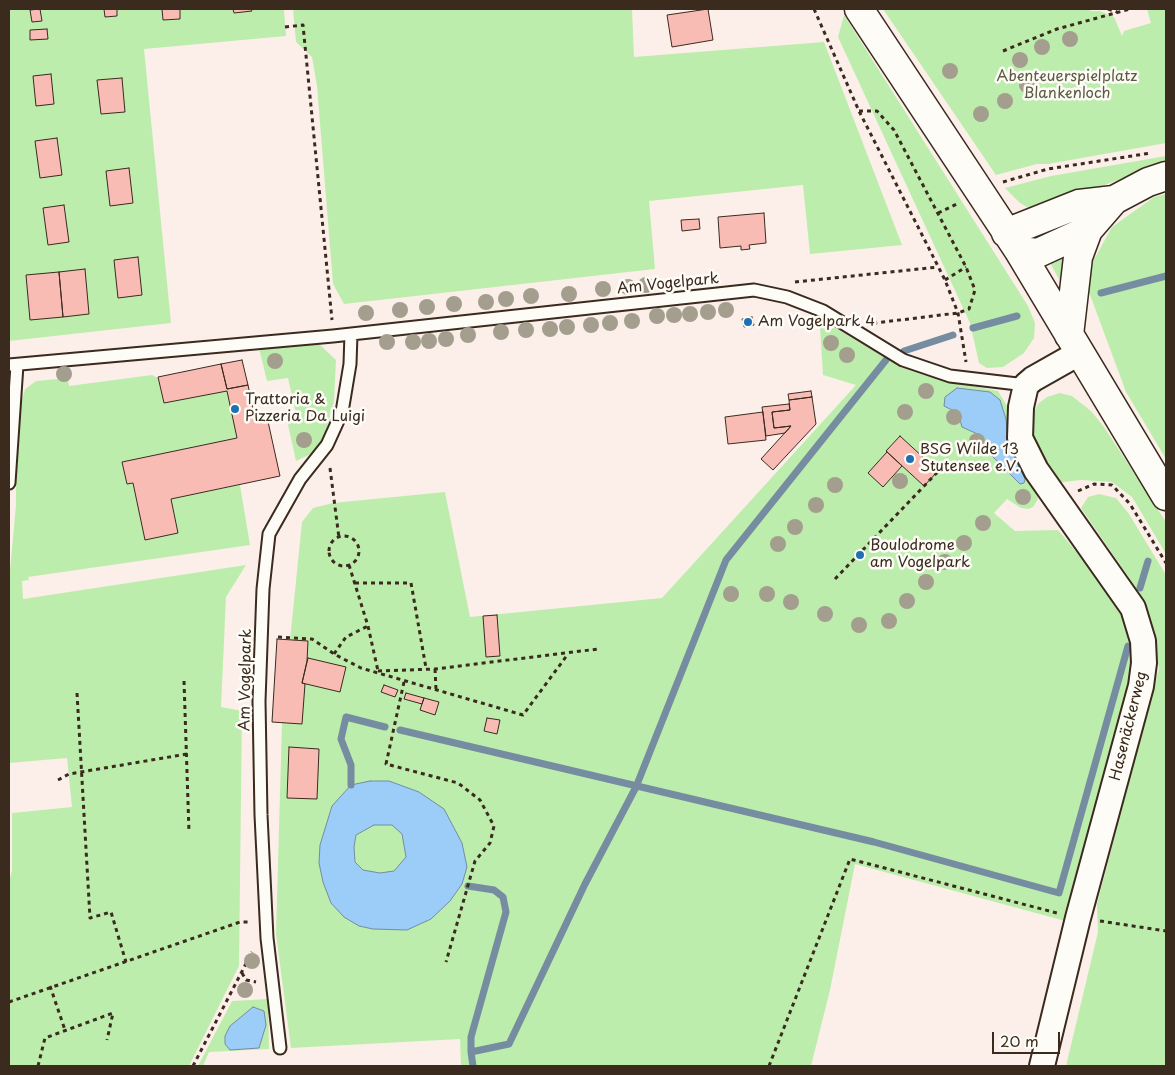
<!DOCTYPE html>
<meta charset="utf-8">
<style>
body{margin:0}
#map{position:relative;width:1175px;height:1075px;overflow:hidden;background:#fcefea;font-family:"Playpen Sans",sans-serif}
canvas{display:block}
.frame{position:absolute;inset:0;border:10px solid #3b2a1e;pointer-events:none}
.scale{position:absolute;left:992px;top:1032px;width:68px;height:22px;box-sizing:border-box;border:2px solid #3b2a1e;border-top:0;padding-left:6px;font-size:15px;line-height:18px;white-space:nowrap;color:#3b2a1e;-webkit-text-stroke:4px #fdfcf7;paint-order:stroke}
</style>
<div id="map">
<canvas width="1175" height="1075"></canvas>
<div class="frame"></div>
<div class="scale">20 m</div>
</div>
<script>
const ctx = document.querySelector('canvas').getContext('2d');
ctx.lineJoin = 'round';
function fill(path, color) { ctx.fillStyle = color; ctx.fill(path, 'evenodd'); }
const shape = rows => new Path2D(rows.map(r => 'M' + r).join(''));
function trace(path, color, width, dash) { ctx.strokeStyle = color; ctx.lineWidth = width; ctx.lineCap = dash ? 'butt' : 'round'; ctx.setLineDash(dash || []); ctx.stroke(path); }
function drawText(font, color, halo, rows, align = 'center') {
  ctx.font = font + ' "Playpen Sans",sans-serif'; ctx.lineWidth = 5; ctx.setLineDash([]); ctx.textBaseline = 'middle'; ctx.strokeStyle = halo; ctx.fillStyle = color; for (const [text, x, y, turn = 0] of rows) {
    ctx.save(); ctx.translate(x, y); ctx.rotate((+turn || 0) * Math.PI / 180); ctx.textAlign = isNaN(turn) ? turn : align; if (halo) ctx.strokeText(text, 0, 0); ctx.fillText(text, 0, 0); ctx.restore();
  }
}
const green = shape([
 [9,9,291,9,284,10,286,36,144,49,171,323,9,341],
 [293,9,632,9,634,57,824,42,902,245,810,254,803,185,649,201,655,269,344,304,333,284,317,86,312,57,296,42],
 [883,9,1089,9,1091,11,1100,11,1114,17,1122,36,1124,31,1151,23,1147,9,1165,9,1166,143,1048,164,1037,164,996,175],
 [844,15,1028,306,1035,323,1034,338,1024,353,1003,367,987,368,979,363,970,323,838,37],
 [1166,156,1166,162,1043,208,1029,208,1020,203,1005,188,1051,176],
 [1166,194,1166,459,1126,392,1089,292,1092,263,1112,227,1154,197],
 [1068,253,1063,281,1060,281,1049,261],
 [824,321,900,367,936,379,998,391,1007,406,1009,427,1020,462,1037,493,1038,499,1033,507,1028,509,1021,508,1007,499,994,513,1015,531,1058,530,1095,574,1121,614,1131,635,1134,663,1131,683,1069,922,855,864,830,990,811,1066,461,1066,460,1039,291,1048,276,934,282,723,272,722,277,639,290,640,302,522,313,508,333,503,445,492,470,617,662,598,856,385,823,375,820,327],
 [319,344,336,360,334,401,327,429,317,451,296,461,287,420,297,418,288,378,267,381,259,348],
 [152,375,158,378,164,403,227,391,237,438,122,462,127,484,133,483,145,540,178,533,171,499,240,485,250,545,28,577,29,580,22,581,23,599,246,565,226,597,221,707,242,711,239,966,189,1066,9,1066,9,882,12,870,12,813,72,807,67,758,9,763,9,582,16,505,16,463,21,403,25,389,36,381,68,378,69,386],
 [1060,393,1072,396,1091,411,1104,427,1166,522,1166,554,1132,497,1112,482,1081,480,1054,483,1033,447,1030,427,1032,414,1039,403,1047,397],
 [1099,494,1116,498,1129,514,1166,575,1166,1066,1066,1066,1098,932,1097,904,1159,668,1153,631,1132,582,1081,508,1088,497],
 [268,999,269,1049,209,1052,203,1066,198,1066,232,1001]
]);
const water = shape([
 [957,388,990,392,1000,400,1006,419,1008,439,1025,479,1024,483,1020,484,986,450,982,436,962,427,958,413,944,406,945,397,957,388],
 [370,781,389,781,419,792,444,809,462,843,467,867,462,884,450,901,431,919,407,930,373,929,359,926,344,917,331,903,323,882,319,863,320,845,332,806,351,785,370,781],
 [374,825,392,825,402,834,406,857,394,871,380,873,363,870,355,862,354,847,356,835,374,825],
 [253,1007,264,1011,266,1025,259,1048,230,1050,225,1044,225,1036,230,1026,253,1007]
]);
const stream = shape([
 [1101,293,1166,276],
 [973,328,1017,316],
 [904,351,953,335],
 [1140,588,1148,561],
 [400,730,874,842,1059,893,1128,646],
 [351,785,351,765,341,739,346,717,385,727],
 [468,886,494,890,503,897,506,912,471,1037,471,1052],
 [473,1066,471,1052,509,1044,585,884,636,787,726,560,886,360]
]);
const building = shape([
 [40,9,42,21,32,22,30,10,40,9],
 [104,9,117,9,117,16,105,17,104,9],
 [162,9,180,9,180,19,163,20,162,9],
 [233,9,251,9,252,11,234,13,233,9],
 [708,9,713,40,672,47,667,15,708,9],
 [47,29,48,39,30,40,30,30,47,29],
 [51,74,54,104,36,106,33,76,51,74],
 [122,78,125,112,101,114,97,80,122,78],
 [57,138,62,175,40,178,35,141,57,138],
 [129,168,133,203,110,206,106,171,129,168],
 [64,205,69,242,48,245,43,208,64,205],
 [764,213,766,243,749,245,750,249,741,250,741,246,720,248,718,217,764,213],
 [699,219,700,229,682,231,681,220,699,219],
 [138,257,142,295,118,298,114,260,138,257],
 [85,269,89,314,63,317,59,272,85,269],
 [59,272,63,317,30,320,26,275,59,272],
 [752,317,754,325,744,327,742,319,752,317],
 [242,360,248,385,227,389,221,364,242,360],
 [221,364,227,389,248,385,255,419,267,417,280,476,171,499,178,533,145,540,133,483,127,484,122,462,237,438,227,391,164,403,158,377,221,364],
 [811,391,812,397,789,400,788,394,811,391],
 [812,397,816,424,773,470,761,459,791,426,774,428,772,412,790,410,789,400,812,397],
 [789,404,790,410,772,412,774,428,791,426,785,433,766,436,762,407,789,404],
 [763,412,766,440,728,444,725,417,763,412],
 [900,436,938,471,924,486,886,451,900,436],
 [887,452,902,466,883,487,868,473,887,452],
 [497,615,500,656,486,657,483,616,497,615],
 [277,639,308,641,307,661,302,683,305,684,302,724,272,722,277,639],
 [308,658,346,667,340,692,302,683,308,658],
 [384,685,398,690,395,697,381,692,384,685],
 [406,693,424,698,422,704,404,699,406,693],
 [424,698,439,702,435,715,420,710,424,698],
 [487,718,500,720,497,734,484,731,487,718],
 [289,747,319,749,317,799,287,798,289,747]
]);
const path = shape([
 [814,9,859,111,945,280,958,313,966,362],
 [1108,9,1117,12],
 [285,27,303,25,332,320],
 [1003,51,1057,29,1130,9],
 [859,111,877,111,894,130,966,267,975,290,969,309,958,313,875,323],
 [1003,182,1048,169,1151,153],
 [938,213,957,204],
 [945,280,966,267],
 [795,282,938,267],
 [330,468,339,538],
 [1078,491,1094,484,1112,485,1130,504,1166,563],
 '329 551a15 15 0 1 1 30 0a15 15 0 1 1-30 0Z',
 [349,565,368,626,378,671],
 [835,579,950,459],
 [355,583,411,583,426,668],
 [278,637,312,639,334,654,361,668,523,715,568,654],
 [334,654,346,637,368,626],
 [435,669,436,689],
 [378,671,435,669,598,649],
 [184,681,189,832],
 [404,682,386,764,458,783,480,800,494,826,490,843,475,861,446,962],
 [77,693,90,918,111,912,126,962],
 [58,780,69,774,187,754],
 [1100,921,1166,931],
 [242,973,246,980,256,982],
 [50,986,65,1030],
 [9,1002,240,922,250,922],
 [38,1066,45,1038,113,1013,107,1040],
 [193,1066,252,952],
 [769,1066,850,859,1057,913]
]);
const lane = shape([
 [9,365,333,336,754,290,787,297,823,311,903,360,950,376,1026,385],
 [9,483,17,365],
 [280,1048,267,938,261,815,259,701,263,589,269,534,300,479,327,445,342,412,350,364,351,334]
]);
const street = shape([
 [1042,1066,1078,918,1141,686,1144,663,1143,641,1133,608,1036,470,1020,438,1021,407,1026,385,1033,379,1079,353]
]);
const secondary = shape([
 [859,9,1019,251,1166,496],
 [1006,233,1079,204,1114,200,1148,182,1166,176],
 [1019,251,1038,253,1088,230],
 [1069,335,1078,257,1088,230,1114,200]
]);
const trees = [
 [1070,39],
 [1042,47],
 [1020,60],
 [950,71],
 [1027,85],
 [1005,101],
 [981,114],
 [646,285],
 [628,287],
 [603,289],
 [569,294],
 [531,296],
 [506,299],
 [486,302],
 [454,304],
 [427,307],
 [400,310],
 [726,310],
 [708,312],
 [366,313],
 [690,314],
 [674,315],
 [657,316],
 [632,321],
 [610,323],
 [591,325],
 [567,327],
 [550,329],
 [526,330],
 [501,332],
 [468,335],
 [446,339],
 [429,341],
 [387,342],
 [413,342],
 [831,343],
 [847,355],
 [275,361],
 [64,374],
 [926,391],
 [905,412],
 [954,417],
 [304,440],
 [977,441],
 [900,481],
 [835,485],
 [1023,497],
 [816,505],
 [983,523],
 [795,527],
 [964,543],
 [778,544],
 [945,562],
 [926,582],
 [731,594],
 [767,594],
 [907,601],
 [791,602],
 [825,614],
 [889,621],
 [859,625],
 [252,961],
 [245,990]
];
const markers = [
 [748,322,5,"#1f6fb2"],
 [235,409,5,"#1f6fb2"],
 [910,459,5,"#1f6fb2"],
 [860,555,5,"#1f6fb2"]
];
const parkNames = [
 ["Abenteuerspielplatz",1067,77],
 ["Blankenloch",1067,94]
];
const streetNames = [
 ["Am Vogelpark",668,284,-6],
 ["Am Vogelpark",246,680,-89],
 ["Hasenäckerweg",1129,726,-76]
];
const poiNames = [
 ["Am Vogelpark 4",758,322],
 ["Trattoria &",245,400],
 ["Pizzeria Da Luigi",245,417],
 ["BSG Wilde 13",920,450],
 ["Stutensee e.V.",920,467],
 ["Boulodrome",870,546],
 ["am Vogelpark",870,563]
];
fill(green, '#bdedac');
fill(water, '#9bcdf8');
trace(water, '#758ca1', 1);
trace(stream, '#758ca1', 7);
fill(building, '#f8bcb5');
trace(building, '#3b2a1e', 1);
trace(lane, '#3b2a1e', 15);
trace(street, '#3b2a1e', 28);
trace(secondary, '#3b2a1e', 31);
trace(path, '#3b2a1e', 3, [4, 4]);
trace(lane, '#fdfcf7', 11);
trace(street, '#fdfcf7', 24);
trace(secondary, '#fdfcf7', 28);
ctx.fillStyle = '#a49e8e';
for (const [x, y] of trees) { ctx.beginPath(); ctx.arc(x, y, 8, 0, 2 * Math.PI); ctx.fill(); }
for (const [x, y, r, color] of markers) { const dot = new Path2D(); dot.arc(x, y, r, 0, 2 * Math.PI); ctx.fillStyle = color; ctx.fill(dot); trace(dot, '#fdfcf7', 2); }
drawText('15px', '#5c5b42', '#fdfcf7', parkNames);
drawText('15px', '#3b2a1e', '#fdfcf7', streetNames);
drawText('15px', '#3b2a1e', '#fdfcf7', poiNames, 'left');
</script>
